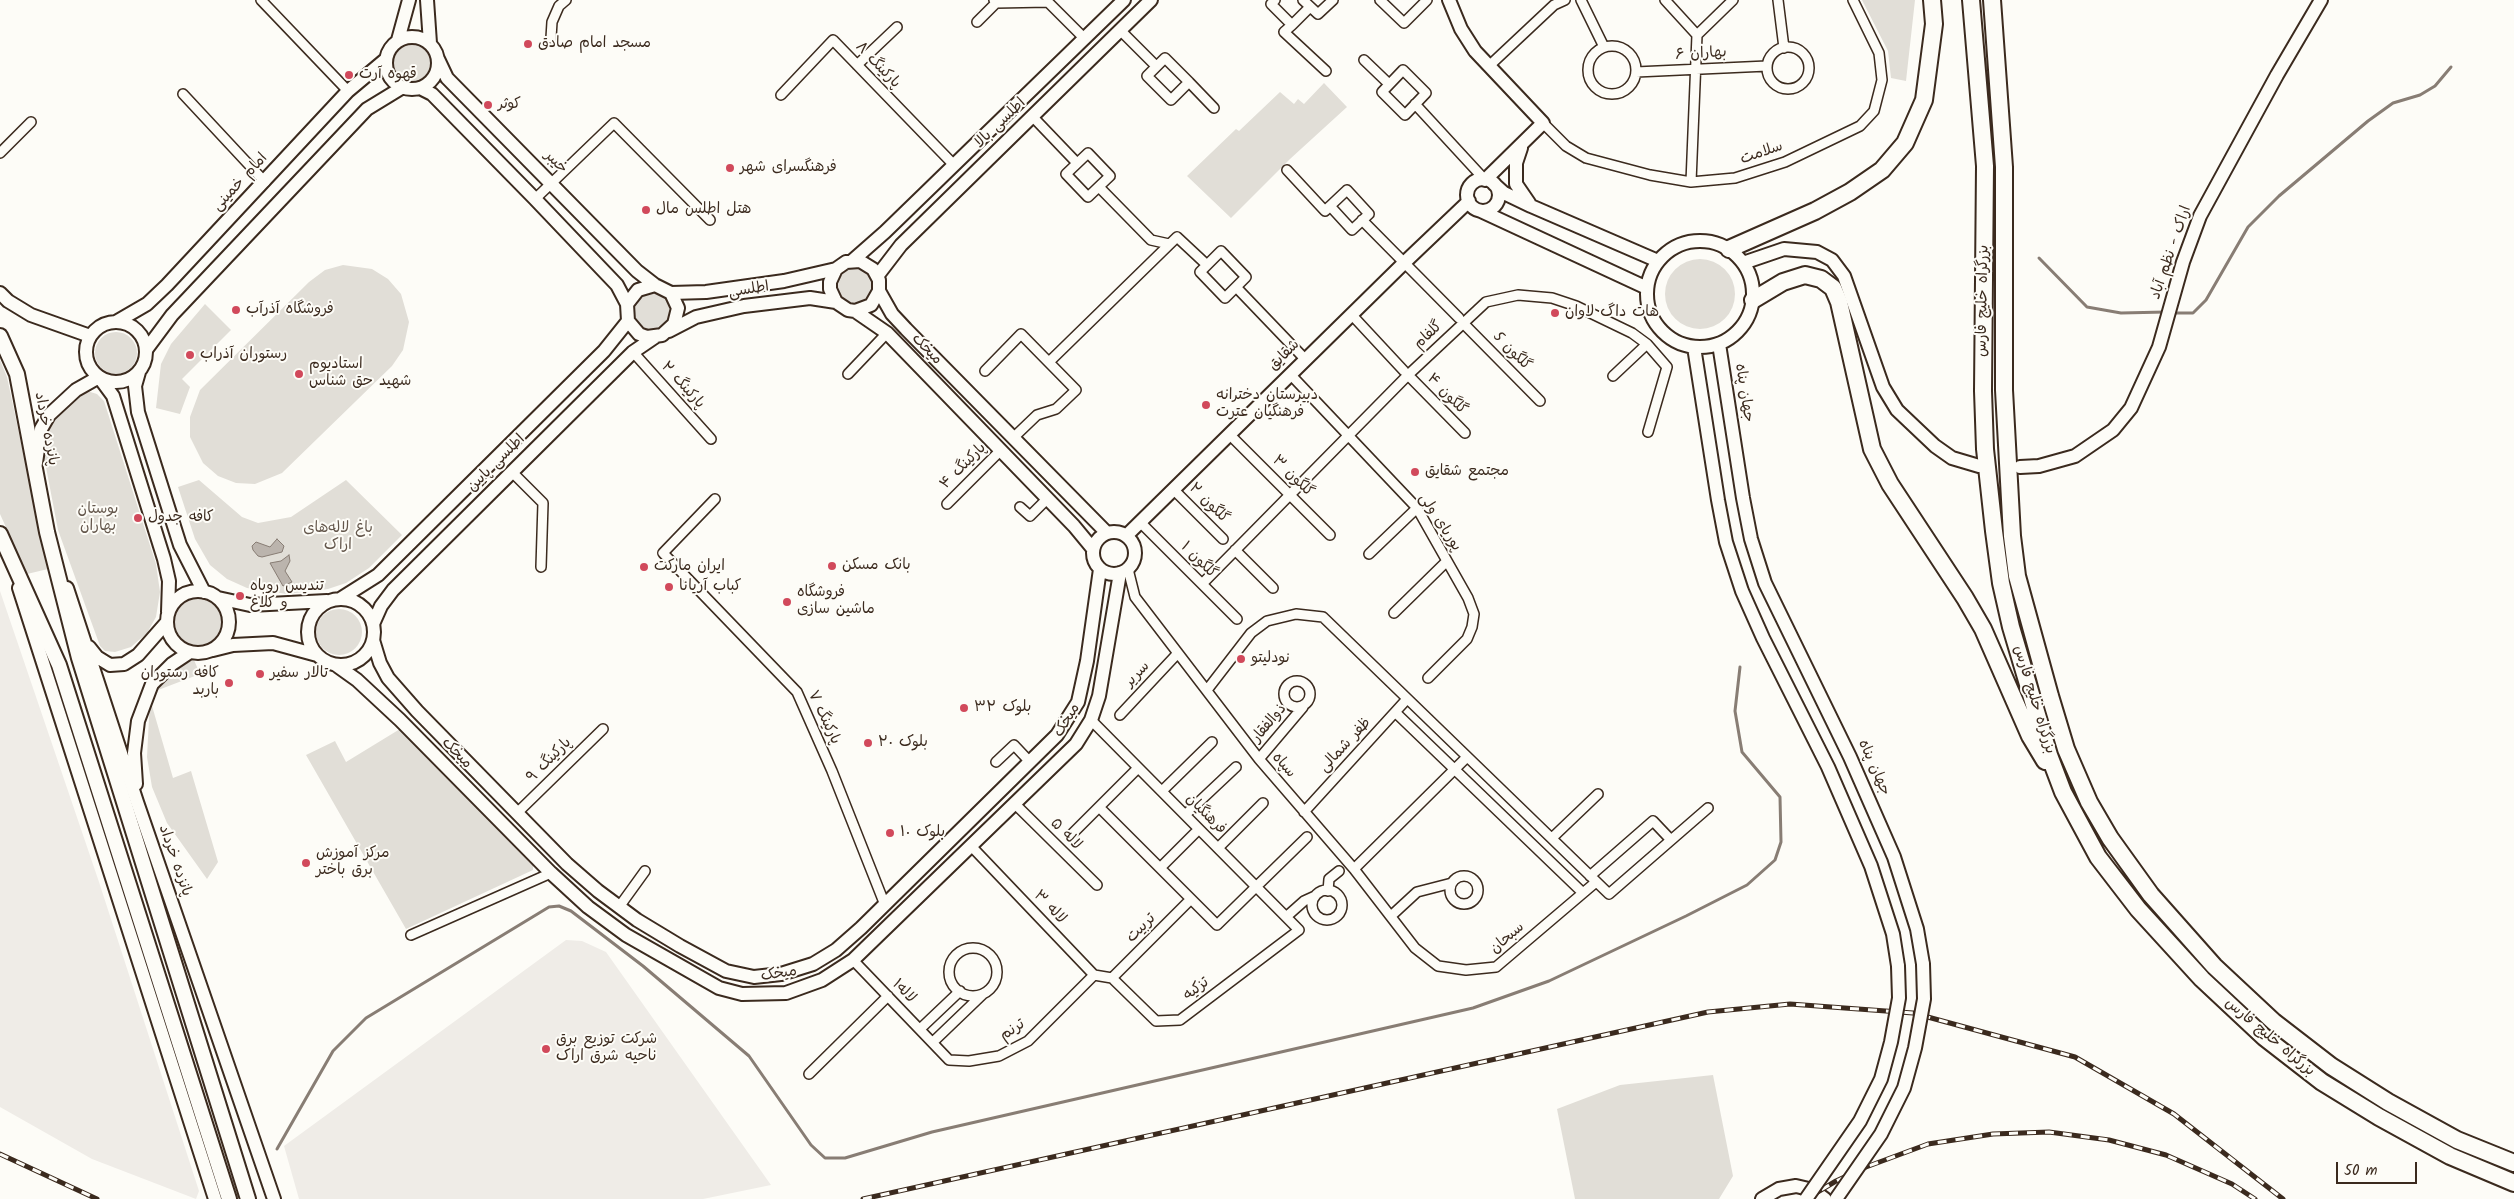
<!DOCTYPE html>
<meta charset="utf-8">
<style>
body{margin:0}
#map{position:relative;width:2514px;height:1199px;overflow:hidden;background:#fdfcf7;font-family:Kalam,sans-serif}
canvas{display:block}
.scale{position:absolute;left:2336px;top:1162px;width:81px;height:22px;box-sizing:border-box;border:2px solid #3b2a1e;border-top:0;padding-left:6px;font-size:15px;line-height:18px;white-space:nowrap;color:#3b2a1e;-webkit-text-stroke:4px #fdfcf7;paint-order:stroke}
</style>
<div id="map">
<canvas width="2514" height="1199"></canvas>
<div class="scale">50 m</div>
</div>
<script>
const ctx = document.querySelector('canvas').getContext('2d');
ctx.lineJoin = 'round';
function fill(path, color) { ctx.fillStyle = color; ctx.fill(path, 'evenodd'); }
const shape = rows => new Path2D(rows.map(r => 'M' + r).join(''));
function trace(path, color, width, dash) { ctx.strokeStyle = color; ctx.lineWidth = width; ctx.lineCap = dash ? 'butt' : 'round'; ctx.setLineDash(dash || []); ctx.stroke(path); }
function drawText(font, color, halo, rows, align = 'center') {
  ctx.font = font + ' Kalam,"Playpen Sans Arabic",sans-serif'; ctx.lineWidth = 4; ctx.setLineDash([]); ctx.textBaseline = 'middle'; ctx.strokeStyle = halo; ctx.fillStyle = color; for (const [text, x, y, turn = 0] of rows) {
    ctx.save(); ctx.translate(x, y); ctx.rotate((+turn || 0) * Math.PI / 180); ctx.textAlign = isNaN(turn) ? turn : align; if (halo) ctx.strokeText(text, 0, 0); ctx.fillText(text, 0, 0); ctx.restore();
  }
}
const built = shape([
 [0,591,99,882,199,1191,196,1199,92,1159,0,1107],
 [566,940,582,941,606,952,771,1185,703,1199,299,1199,284,1146]
]);
const green = shape([
 [1862,0,1915,0,1906,81,1891,78,1888,51],
 '393 62a19 19 0 1 1 38 0a19 19 0 1 1-38 0Z',
 [1324,83,1347,107,1290,159,1231,218,1187,176,1236,129,1239,131,1280,92,1294,104,1298,99,1304,104],
 '1665 294a35 35 0 1 1 70 0a35 35 0 1 1-70 0Z',
 [343,265,372,269,388,279,401,294,409,322,403,350,392,366,282,473,255,484,236,483,218,476,203,463,190,437,190,417,200,390,309,282,325,270],
 '838 286a18 18 0 1 1 36 0a18 18 0 1 1-36 0Z',
 '632 311a19 19 0 1 1 38 0a19 19 0 1 1-38 0Z',
 [205,304,231,330,182,379,190,387,180,414,156,408,161,364,171,344],
 '95 353a21 21 0 1 1 42 0a21 21 0 1 1-42 0Z',
 [0,360,7,377,48,569,27,574,0,514],
 [87,391,97,394,104,401,156,564,160,592,156,617,147,633,131,647,115,652,105,651,100,646,58,530,41,441,44,426,74,392],
 [199,480,242,517,258,523,291,517,346,480,402,535,369,568,346,583,328,589,287,594,247,588,227,579,210,565,195,539,178,487],
 '174 621a24 24 0 1 1 48 0a24 24 0 1 1-48 0Z',
 '316 632a23 23 0 1 1 46 0a23 23 0 1 1-46 0Z',
 [194,660,200,674,153,692,164,673],
 [150,699,173,778,191,771,218,862,207,879,167,823,152,787,147,757],
 [400,729,533,863,533,870,406,929,306,755,335,741,346,762],
 [1713,1075,1733,1176,1719,1199,1575,1199,1557,1109,1620,1085]
]);
const water = shape([
 [277,539,284,546,282,552,262,557,258,556,253,550,252,546,256,542,270,547,277,539],
 [289,555,290,561,285,571,292,582,283,586,270,563,281,561,289,555]
]);
const stream = shape([
 [2039,258,2087,307,2121,313,2166,312],
 [2173,313,2193,313,2206,300,2248,227,2279,196,2368,121,2393,103,2420,95,2435,86,2451,67],
 [277,1149,333,1051,366,1018,549,907,559,906,571,911,643,966,749,1056,811,1145,825,1158,845,1158,932,1132,1473,1008,1549,981,1686,916,1747,885,1775,860,1781,842,1780,797,1742,752,1735,711,1740,667]
]);
const street = shape([
 [261,0,348,91],
 [994,0,996,3,1048,2,1085,39],
 [1275,0,1271,4,1292,25,1310,7],
 [1303,0,1318,14,1333,0],
 [1380,0,1404,23,1427,0],
 [1581,0,1604,47],
 [1665,0,1697,35],
 [1778,0,1784,48],
 [977,22,996,3],
 [1292,25,1284,32,1326,71],
 [1120,30,1156,66],
 [551,38,552,22,559,6,566,0],
 '1588 70a24 24 0 1 1 48 0a24 24 0 1 1-48 0Z',
 '1767 68a21 21 0 1 1 42 0a21 21 0 1 1-42 0Z',
 [1165,58,1189,82,1171,100,1147,76,1165,58],
 [1364,60,1389,84],
 [857,65,897,27],
 [1489,66,1554,5,1565,0],
 [1403,70,1426,93,1405,115,1382,92,1403,70],
 [1636,72,1767,66],
 [1189,82,1214,108],
 [183,94,265,182],
 [781,95,833,40,954,165],
 [1415,104,1485,180],
 [1032,116,1077,163],
 [1543,123,1566,146,1586,158,1650,175,1691,182,1735,178,1785,162,1860,126,1874,111,1882,80,1879,53,1853,0],
 [0,153,31,122],
 [1088,153,1110,176,1088,197,1066,174,1088,153],
 [1287,170,1325,211,1330,206],
 [1691,182,1697,35,1733,0],
 [1099,187,1151,240,1169,244],
 [1347,190,1369,214,1352,230,1330,206,1347,190],
 [535,199,614,123,710,220],
 [1362,220,1459,318],
 [1221,251,1246,277,1225,298,1200,272,1221,251],
 [1236,287,1305,359],
 [1351,314,1404,371],
 [1463,323,1540,401],
 [633,352,711,439],
 [1049,362,1177,237,1207,265],
 [985,371,1021,334,1076,390,1056,409,1037,415,1013,438],
 [848,374,887,333],
 [1290,374,1417,508,1468,598,1474,614,1472,627,1467,639,1428,678],
 [1408,375,1465,433],
 [1613,376,1647,344],
 [1234,439,1330,535],
 [512,472,543,503,541,567],
 [1173,489,1223,539],
 [715,499,663,553,797,692,832,771,885,905],
 [947,504,1001,450],
 [1020,507,1030,516,1048,498],
 [1140,522,1237,619],
 [1235,550,1273,588],
 [1369,554,1417,508],
 [1128,569,1135,597,1259,759,1354,869,1415,948,1438,966,1466,970,1496,967,1596,882],
 [1202,584,1408,375,1486,302,1518,295,1552,298,1576,306,1632,333,1647,344,1667,367,1648,432],
 [1394,613,1447,561],
 '1284 694a13 13 0 1 1 26 0a13 13 0 1 1-26 0Z',
 [1207,690,1251,633,1267,621,1296,614,1323,617,1609,894,1708,808],
 [1396,713,1583,893],
 [1120,715,1178,653],
 [1091,720,1299,930,1180,1020,1156,1021,1112,978],
 [1259,759,1303,707],
 [996,762,1014,745,1030,762],
 [1162,791,1212,742],
 [1015,804,1097,885],
 [1099,807,1217,925,1307,837],
 [1304,812,1407,699],
 [517,813,603,729],
 [1185,815,1236,767],
 [1072,834,1138,768],
 [1552,838,1598,794],
 [972,847,1094,975,1112,978],
 [1218,848,1263,803],
 [1160,868,1199,829],
 [1354,869,1467,757],
 [1590,876,1653,821,1671,840],
 '1450 890a14 14 0 1 1 28 0a14 14 0 1 1-28 0Z',
 '1312 905a15 15 0 1 1 30 0a15 15 0 1 1-30 0Z',
 [1328,891,1329,879,1339,871],
 [619,907,645,871],
 [1391,916,1417,892,1452,883],
 [1286,917,1304,901,1315,896],
 [411,935,551,873],
 '949 972a24 24 0 1 1 48 0a24 24 0 1 1-48 0Z',
 [853,960,949,1060,969,1061,999,1056,1028,1041,1094,975],
 [1112,978,1191,899],
 [920,1029,960,991],
 [933,1042,983,994],
 [809,1074,888,996]
]);
const secondary = shape([
 [427,0,430,43],
 [1449,0,1461,29,1475,51,1543,123,1485,180],
 '386 63a26 26 0 1 1 52 0a26 26 0 1 1-52 0Z',
 [398,40,409,0],
 [438,59,447,78,637,271,655,285,671,293,678,308,674,324,662,335,647,337,639,334,628,321,627,304,638,290,655,285],
 [420,88,432,94,535,199,617,285,627,304],
 [1521,148,1516,163,1516,184,1529,203],
 '1467 195a16 16 0 1 1 32 0a16 16 0 1 1-32 0Z',
 [1494,184,1504,193,1531,206,1658,261],
 [1481,211,1647,288],
 '1647 294a53 53 0 1 1 106 0a53 53 0 1 1-106 0Z',
 [852,261,885,232,1124,0],
 [1743,263,1784,249,1817,252,1832,260,1844,276,1883,387,1897,410,1935,446,1952,458,1979,466],
 [878,275,901,245,1151,0],
 [879,291,892,314,906,329,1107,533],
 [0,293,8,301,31,315,90,336],
 [671,293,706,292,784,281,836,269,846,262,860,261,873,269,879,280,879,291,871,305,855,311,848,310,836,302,830,289,830,282,836,269],
 [855,311,887,333,1074,526,1093,549],
 '86 352a30 30 0 1 1 60 0a30 30 0 1 1-60 0Z',
 [116,322,147,304,167,285,348,91,385,60],
 [669,331,696,317,744,306,810,298,836,302],
 [1719,344,1743,498,1751,539,1765,583,1850,757,1894,857,1917,929,1923,964],
 [1694,347,1718,500,1726,542,1742,591,1763,638,1828,767,1871,866,1893,934,1898,966],
 [146,350,172,315,367,109,403,87],
 [139,372,135,386,138,412,180,545,204,592],
 [36,463,41,429,49,415,76,390,99,377,113,396,164,559,169,581,168,612],
 [2020,467,2039,466,2075,456,2113,430,2131,408,2159,347,2183,262,2200,216,2277,75,2321,0],
 '1093 553a21 21 0 1 1 42 0a21 21 0 1 1-42 0Z',
 [1126,536,1405,262,1469,201],
 [19,588,215,1199],
 [67,588,137,802,274,1199],
 '167 622a31 31 0 1 1 62 0a31 31 0 1 1-62 0Z',
 [218,598,250,605,327,601],
 [340,599,378,575,604,351,628,321],
 '308 632a33 33 0 1 1 66 0a33 33 0 1 1-66 0Z',
 [373,624,381,606,393,590,633,352,655,337],
 [373,640,380,663,388,678,417,711,567,864,598,891,637,920,680,946,726,971,754,977,781,974,813,964,836,950,861,928,1057,735,1078,702,1087,661,1100,569],
 [89,647,97,657,110,665,124,664,138,655,167,622],
 [213,650,233,645,273,643,317,655],
 [336,665,357,680,400,720,551,873,588,907,626,935,719,988,742,994,786,993,822,980,853,960,1076,744,1091,720,1099,696,1120,573],
 [136,784,134,753,138,721,152,684,172,664,190,652],
 [1762,1199,1779,1189,1796,1186,1813,1190,1825,1199]
]);
const primary = shape([
 [0,336,17,374,47,532,79,658,248,1199],
 [0,534,59,665,229,1199]
]);
const highway = shape([
 [1971,0,1985,166,1983,391,1985,449,1994,531,2001,583,2011,627,2049,755,2063,792,2098,857,2138,909,2202,979,2264,1037,2322,1082,2379,1117,2450,1156,2514,1183],
 [1992,0,2004,167,2004,390,2012,536,2017,576,2050,696,2066,749,2089,802,2110,838,2151,895,2214,966,2274,1022,2331,1066,2388,1102,2457,1140,2514,1163],
 [1729,249,1815,211,1850,192,1882,170,1905,143,1924,100,1934,24,1932,0],
 [1753,300,1783,282,1805,275,1821,279,1833,288,1839,302,1872,449,1890,484,1965,598,1983,629,2030,736,2045,761]
]);
const rail = shape([
 [0,1154,97,1199],
 [863,1199,1708,1012,1790,1004,1913,1013,2075,1057,2174,1114,2283,1199],
 [1806,1199,1836,1181,1866,1167,1928,1144,1993,1134,2049,1132,2109,1140,2166,1155,2232,1184,2255,1199]
]);
const secondaryBridge = shape([
 [1806,1199,1860,1121,1881,1079,1891,1042,1899,998,1898,966],
 [1836,1199,1881,1134,1904,1088,1915,1048,1924,999,1923,964]
]);
const markers = [
 [528,44,5,"#d1495b"],
 [349,75,5,"#d1495b"],
 [488,105,5,"#d1495b"],
 [730,168,5,"#d1495b"],
 [646,210,5,"#d1495b"],
 [236,310,5,"#d1495b"],
 [1555,313,5,"#d1495b"],
 [190,355,5,"#d1495b"],
 [299,374,5,"#d1495b"],
 [1206,405,5,"#d1495b"],
 [1415,472,5,"#d1495b"],
 [138,518,5,"#d1495b"],
 [832,566,5,"#d1495b"],
 [644,567,5,"#d1495b"],
 [669,587,5,"#d1495b"],
 [240,596,5,"#d1495b"],
 [787,602,5,"#d1495b"],
 [1241,659,5,"#d1495b"],
 [260,674,5,"#d1495b"],
 [229,683,5,"#d1495b"],
 [964,708,5,"#d1495b"],
 [868,743,5,"#d1495b"],
 [890,833,5,"#d1495b"],
 [306,863,5,"#d1495b"],
 [546,1049,5,"#d1495b"]
];
const poiNames = [
 ["مسجد امام صادق",538,44],
 ["قهوه آرت",359,75],
 ["کوثر",498,105],
 ["فرهنگسرای شهر",740,168],
 ["هتل اطلس مال",656,210],
 ["فروشگاه آذرآب",246,310],
 ["هات داگ لاوان",1565,313],
 ["رستوران آذراب",200,355],
 ["استادیوم",309,365],
 ["شهید حق شناس",309,382],
 ["دبیرستان دخترانه",1216,396],
 ["فرهنگیان عترت",1216,413],
 ["مجتمع شقایق",1425,472],
 ["کافه جدول",148,518],
 ["بانک مسکن",842,566],
 ["ایران مارکت",654,567],
 ["تندیس روباه",250,587],
 ["و کلاغ",250,604],
 ["کباب آریانا",679,587],
 ["فروشگاه",797,593],
 ["ماشین سازی",797,610],
 ["نودلیتو",1251,659],
 ["کافه رستوران",219,674,"right"],
 ["باربد",219,691,"right"],
 ["تالار سفیر",270,674],
 ["بلوک ۳۲",974,708],
 ["بلوک ۲۰",878,743],
 ["بلوک ۱۰",900,833],
 ["مرکز آموزش",316,854],
 ["برق باختر",316,871],
 ["شرکت توزیع برق",556,1040],
 ["ناحیه شرق اراک",556,1057]
];
const streetNames = [
 ["بهاران ۶",1701,55,-3],
 ["پارکینگ ۸",877,66,46],
 ["اطلسی بالا",1001,124,-44],
 ["سلامت",1762,154,-19],
 ["خیبر",555,163,45],
 ["امام خمینی",241,183,-47],
 ["اراک - نظم آباد",2172,253,-71],
 ["اطلسی",749,291,-9],
 ["بزرگراه خلیج فارس",1984,301,-89],
 ["گلفام",1429,336,-43],
 ["میخک",926,350,46],
 ["گلگون 5",1511,352,45],
 ["شقایق",1285,356,-45],
 ["پارکینگ ۲",682,386,48],
 ["جهان پناه",1743,393,81],
 ["گلگون ۴",1446,395,46],
 ["پانزده خرداد",45,429,79],
 ["اطلسی پایین",497,464,-45],
 ["پارکینگ ۴",964,467,-45],
 ["گلگون ۳",1292,477,45],
 ["گلگون ۲",1208,504,45],
 ["پوریای ولی",1439,523,57],
 ["گلگون ۱",1198,561,45],
 ["سریر",1138,675,-47],
 ["بزرگراه خلیج فارس",2033,700,73],
 ["پارکینگ ۷",823,718,65],
 ["میخک",1068,721,-59],
 ["ذوالفقار",1270,724,-50],
 ["ظفر شمالی",1346,746,-47],
 ["میخک",456,754,46],
 ["پارکینگ ۹",550,761,-45],
 ["سپاه",1283,766,49],
 ["جهان پناه",1873,768,66],
 ["فرهنگیان",1205,815,45],
 ["لاله ۵",1065,835,45],
 ["پانزده خرداد",174,861,71],
 ["لاله ۳",1049,908,46],
 ["تربیت",1142,929,-45],
 ["سبحان",1508,939,-41],
 ["میخک",779,975,-9],
 ["تزکیه",1197,990,-37],
 ["لاله۱",903,992,46],
 ["ترنم",1013,1031,-33],
 ["بزرگراه خلیج فارس",2269,1038,40]
];
const parkNames = [
 ["بوستان",98,510],
 ["بهاران",98,527],
 ["باغ لاله‌های",338,529],
 ["اراک",338,546]
];
fill(built, '#efece7');
fill(green, '#e1ded7');
fill(water, '#bbb4ad');
trace(water, '#887d74', 1);
trace(stream, '#887d74', 3);
trace(street, '#3b2a1e', 12);
trace(secondary, '#3b2a1e', 16);
trace(primary, '#3b2a1e', 18);
trace(highway, '#3b2a1e', 20);
trace(street, '#fdfcf7', 9);
trace(secondary, '#fdfcf7', 12);
trace(primary, '#fdfcf7', 14);
trace(highway, '#fdfcf7', 16);
trace(rail, '#3b2a1e', 5);
trace(rail, '#fdfcf7', 3, [9]);
trace(secondaryBridge, '#3b2a1e', 16, []);
trace(secondaryBridge, '#fdfcf7', 12);
for (const [x, y, r, color] of markers) { const dot = new Path2D(); dot.arc(x, y, r, 0, 2 * Math.PI); ctx.fillStyle = color; ctx.fill(dot); trace(dot, '#fdfcf7', 2); }
drawText('15px', '#3b2a1e', '#fdfcf7', poiNames, 'left');
drawText('15px', '#3b2a1e', '#fdfcf7', streetNames);
drawText('15px', '#64574c', '#fdfcf7', parkNames);
</script>
